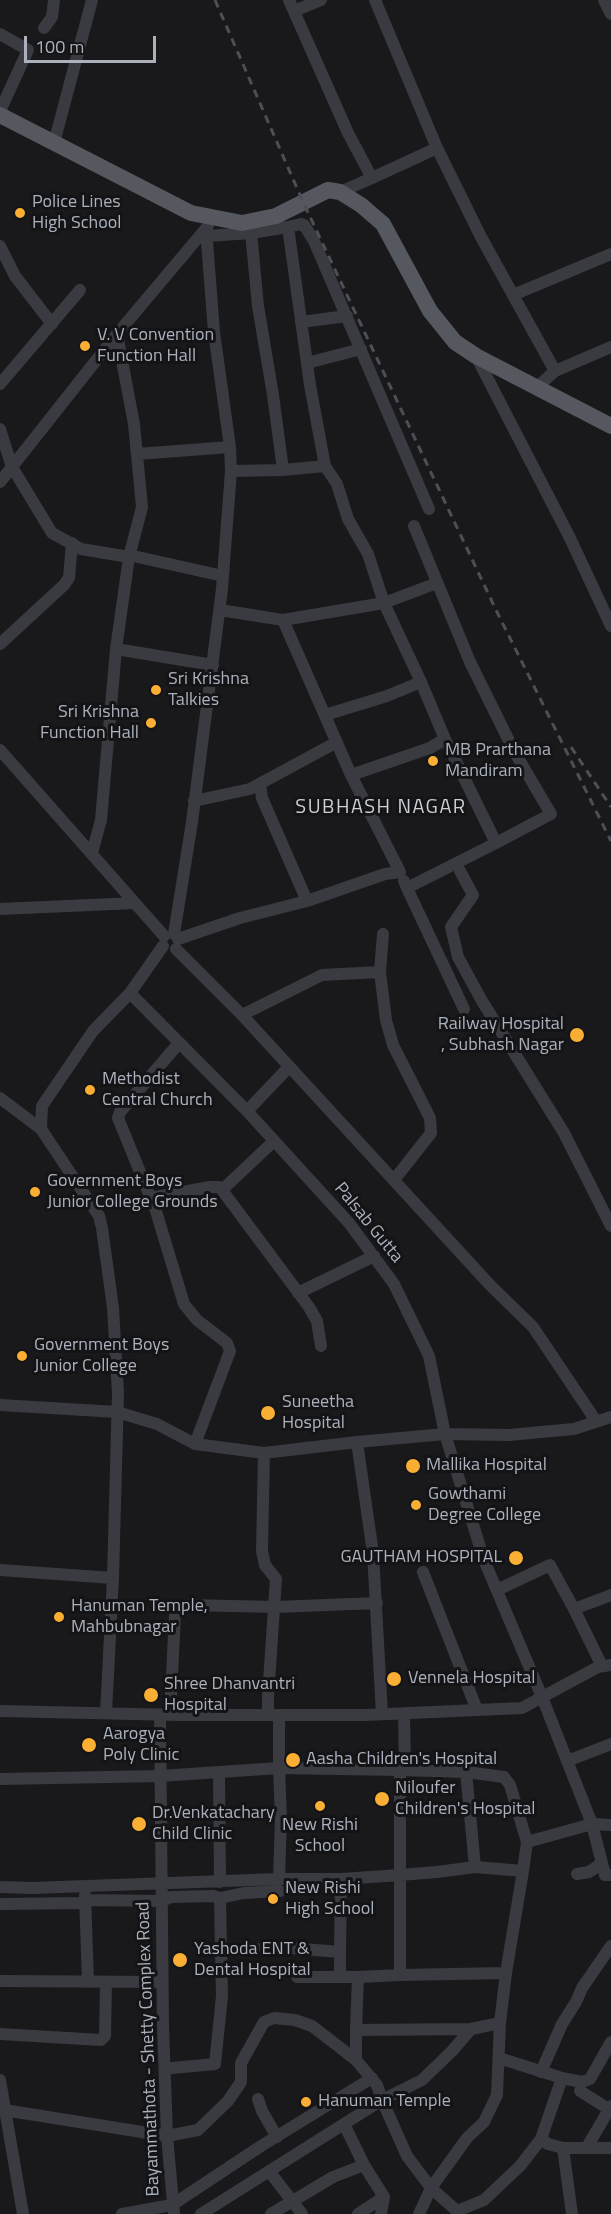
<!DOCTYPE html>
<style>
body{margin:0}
#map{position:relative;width:611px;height:2214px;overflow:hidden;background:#19191c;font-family:"Titillium Web",sans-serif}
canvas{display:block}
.scale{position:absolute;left:24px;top:36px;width:132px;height:27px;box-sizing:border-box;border:3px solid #abb1bc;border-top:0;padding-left:8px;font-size:18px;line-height:21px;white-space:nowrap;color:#abb1bc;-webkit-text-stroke:4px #141417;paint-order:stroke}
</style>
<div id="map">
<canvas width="611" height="2214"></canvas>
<div class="scale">100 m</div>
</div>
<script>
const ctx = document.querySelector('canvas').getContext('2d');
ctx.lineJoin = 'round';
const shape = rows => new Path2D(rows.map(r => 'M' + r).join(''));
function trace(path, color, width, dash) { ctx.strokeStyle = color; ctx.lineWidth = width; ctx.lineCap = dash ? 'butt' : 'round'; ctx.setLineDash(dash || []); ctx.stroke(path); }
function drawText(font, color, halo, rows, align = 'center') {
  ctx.font = font + ' "Titillium Web",sans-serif'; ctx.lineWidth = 6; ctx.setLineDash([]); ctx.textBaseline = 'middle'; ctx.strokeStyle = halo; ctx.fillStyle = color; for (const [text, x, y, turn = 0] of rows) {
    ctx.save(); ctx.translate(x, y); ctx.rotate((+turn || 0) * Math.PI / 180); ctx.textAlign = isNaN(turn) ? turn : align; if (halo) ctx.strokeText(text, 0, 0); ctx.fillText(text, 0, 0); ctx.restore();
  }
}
const minor = shape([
 [289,0,348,133,372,178,340,192],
 [375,0,437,148,481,237,555,371,536,388],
 [604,0,611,14],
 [294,11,321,0],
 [44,28,52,17,54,0],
 [0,34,28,50,0,111],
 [54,143,92,0],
 [372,178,437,148],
 [250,222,258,306,273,395,283,470,325,466,337,484,348,519,368,554,384,603,437,583],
 [288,227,301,224,304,225,314,241,429,509],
 [207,236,251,233,288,227,310,385,325,466],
 [0,246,15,276,52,324],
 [513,295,611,254],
 [301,322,347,316],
 [476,356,570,538,611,626],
 [307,363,361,349],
 [555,371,611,347],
 [0,384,80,290],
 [0,429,12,467,52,533,81,549,129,557,142,507,134,424,117,334],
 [137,454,230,447],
 [231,471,283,470],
 [0,482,117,334,208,226],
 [129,555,223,576],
 [283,620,384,603,421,682,445,739,496,843,551,814,514,751,470,662,414,526],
 [0,644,64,585,69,578,72,543],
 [116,649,213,665],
 [325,715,387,696,421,682],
 [0,750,164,936],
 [351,775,430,748,445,739],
 [260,784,262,798,307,901],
 [194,801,250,789,337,742],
 [92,853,101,820,116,649,129,557],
 [460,871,473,895,451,927,458,957,482,1001,564,1133,611,1226],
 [404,881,407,888,496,843],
 [407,888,464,1009],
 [0,909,135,903],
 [174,934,192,822,222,589,231,471,230,447,214,332,206,229],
 [178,939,240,918,307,901,385,874,400,872,351,775,283,620,220,610],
 [176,949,242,1015,490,1285,533,1327,596,1421],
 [380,972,386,1020,393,1045,430,1118,431,1133,394,1180],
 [130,993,247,1111],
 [242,1015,322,975,380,972,383,934],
 [179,1043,120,1112,118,1118,156,1211,184,1304,197,1320,227,1343,230,1351,195,1444],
 [289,1067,247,1111,349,1223,394,1284,429,1356,445,1434,484,1560,542,1697,592,1824,527,1842],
 [0,1098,41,1129],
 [222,1190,274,1141],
 [150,1198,210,1187,219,1187,222,1190,309,1307,317,1321,321,1346],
 [298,1293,374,1256],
 [0,1405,117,1412,157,1424,195,1444,264,1453,357,1442,445,1434,509,1435,574,1429,611,1417],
 [357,1442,373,1553,382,1714],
 [264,1453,262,1551,265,1565,276,1579,268,1697,268,1715],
 [0,1570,113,1578,106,1713],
 [423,1572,477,1710],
 [113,1578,118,1393,113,1308,102,1228,99,1216,41,1129,42,1106,93,1031,130,993,163,946],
 [497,1590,550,1565,574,1609],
 [602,1666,574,1609,611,1595],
 [0,1711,179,1715,365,1715,522,1708,598,1667,611,1665],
 [404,1713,405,1770],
 [160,1715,163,2026,167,2136,174,2214],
 [170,1715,175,1615,180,1608,187,1605,276,1607,377,1603],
 [567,1761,611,1744],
 [400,1770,400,1875,437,1872,475,1867],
 [219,1772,220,1882],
 [0,1779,160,1776,279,1768,279,1715],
 [611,1825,592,1824,605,1875,611,1875],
 [577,1874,589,1872,602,1863],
 [341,1879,400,1875,400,1975,506,1973],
 [0,1887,32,1888,279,1879,281,1819,279,1768,400,1770,466,1772,504,1777,510,1785,527,1842,523,1871,475,1867,466,1772],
 [85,1895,88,1982],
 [220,1898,221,1951],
 [0,1904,83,1903,88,1900,162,1901,171,1897,213,1896,220,1898,244,1893,280,1891],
 [297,1977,340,1977,340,1952],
 [340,1977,358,1977,356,2030],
 [358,1977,400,1975],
 [0,1981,162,1982],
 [500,2023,497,2095,484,2122,467,2138,431,2188,407,2156,382,2100,422,2080,452,2051,471,2029,500,2023,506,1973,523,1871],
 [0,2034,101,2040,105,2036,106,1982],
 [499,2058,562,2078,541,2139],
 [172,2068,215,2064,222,1996,221,1951,290,1948,340,1952,341,1879,279,1879],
 [541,2072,562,2024,576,2002,582,1988,611,1946],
 [562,2078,582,2082,590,2079,611,2042],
 [0,2080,23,2214],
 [580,2091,607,2108,611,2108],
 [258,2099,262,2111,277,2137],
 [4,2110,167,2136,198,2130,228,2101,241,2082,241,2063,264,2022,274,2018,295,2020,312,2026,356,2060],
 [344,2124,364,2165],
 [587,2147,611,2106],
 [563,2148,572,2214],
 [269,2171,302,2214],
 [122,2214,172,2205,261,2146,372,2078],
 [201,2214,382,2100,377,2085,356,2060,356,2030,471,2029],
 [271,2214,333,2177,364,2165,384,2197,358,2214],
 [381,2214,384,2197],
 [419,2214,431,2188,457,2211,484,2200,520,2166,541,2139,548,2144,563,2148,611,2148]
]);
const major = shape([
 [0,115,191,213,242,223,276,216,328,190,340,192,361,205,383,224,430,311,455,342,476,356,611,426]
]);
const rail = shape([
 [215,0,303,202,496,610,611,841],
 [571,747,611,807]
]);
const markers = [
 [20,213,6,"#faae33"],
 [85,346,6,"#faae33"],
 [156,690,6,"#faae33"],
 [151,723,6,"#faae33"],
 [433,761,6,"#faae33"],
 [577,1035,8,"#faae33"],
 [90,1090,6,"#faae33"],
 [35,1192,6,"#faae33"],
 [22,1356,6,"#faae33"],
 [268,1413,8,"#faae33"],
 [413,1466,8,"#faae33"],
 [416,1505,6,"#faae33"],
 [516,1558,8,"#faae33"],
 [59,1617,6,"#faae33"],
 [394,1679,8,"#faae33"],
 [151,1695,8,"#faae33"],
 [89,1745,8,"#faae33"],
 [293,1760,8,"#faae33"],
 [382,1799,8,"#faae33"],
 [320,1806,6,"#faae33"],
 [139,1824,8,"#faae33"],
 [273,1899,6,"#faae33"],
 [180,1960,8,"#faae33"],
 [306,2102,6,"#faae33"]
];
const poiNames = [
 ["Police Lines",32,203],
 ["High School",32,224],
 ["V. V Convention",97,336],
 ["Function Hall",97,357],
 ["Sri Krishna",168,680],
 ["Talkies",168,701],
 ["Sri Krishna",139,713,"right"],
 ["Function Hall",139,734,"right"],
 ["MB Prarthana",445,751],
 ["Mandiram",445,772],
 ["Railway Hospital",564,1025,"right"],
 [", Subhash Nagar",564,1046,"right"],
 ["Methodist",102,1080],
 ["Central Church",102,1101],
 ["Government Boys",47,1182],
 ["Junior College Grounds",47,1203],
 ["Government Boys",34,1346],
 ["Junior College",34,1367],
 ["Suneetha",282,1403],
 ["Hospital",282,1424],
 ["Mallika Hospital",426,1466],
 ["Gowthami",428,1495],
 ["Degree College",428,1516],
 ["GAUTHAM HOSPITAL",502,1558,"right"],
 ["Hanuman Temple,",71,1607],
 ["Mahbubnagar",71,1628],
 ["Vennela Hospital",408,1679],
 ["Shree Dhanvantri",164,1685],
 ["Hospital",164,1706],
 ["Aarogya",103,1735],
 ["Poly Clinic",103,1756],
 ["Aasha Children's Hospital",306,1760],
 ["Niloufer",395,1789],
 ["Children's Hospital",395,1810],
 ["Dr.Venkatachary",152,1814],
 ["Child Clinic",152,1835],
 ["New Rishi",320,1826,"center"],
 ["School",320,1847,"center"],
 ["New Rishi",285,1889],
 ["High School",285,1910],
 ["Yashoda ENT &",194,1950],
 ["Dental Hospital",194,1971],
 ["Hanuman Temple",318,2102]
];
const streetNames = [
 ["Palsab Gutta",368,1223,51],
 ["Bayammathota - Shetty Complex Road",149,2049,-92]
];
const neighbourhoodNames = [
 ["SUBHASH NAGAR",381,808]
];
trace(minor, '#3a3b41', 12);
trace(major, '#565860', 16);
trace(rail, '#4d4f56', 3, [8, 6]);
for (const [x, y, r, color] of markers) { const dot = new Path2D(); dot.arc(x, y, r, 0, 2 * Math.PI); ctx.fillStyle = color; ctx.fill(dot); trace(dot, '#141417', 2); }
drawText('18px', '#abb1bc', '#141417', poiNames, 'left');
drawText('18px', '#abb1bc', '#141417', streetNames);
ctx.letterSpacing = '1.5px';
drawText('20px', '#ccd0d7', '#141417', neighbourhoodNames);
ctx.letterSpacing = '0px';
</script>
